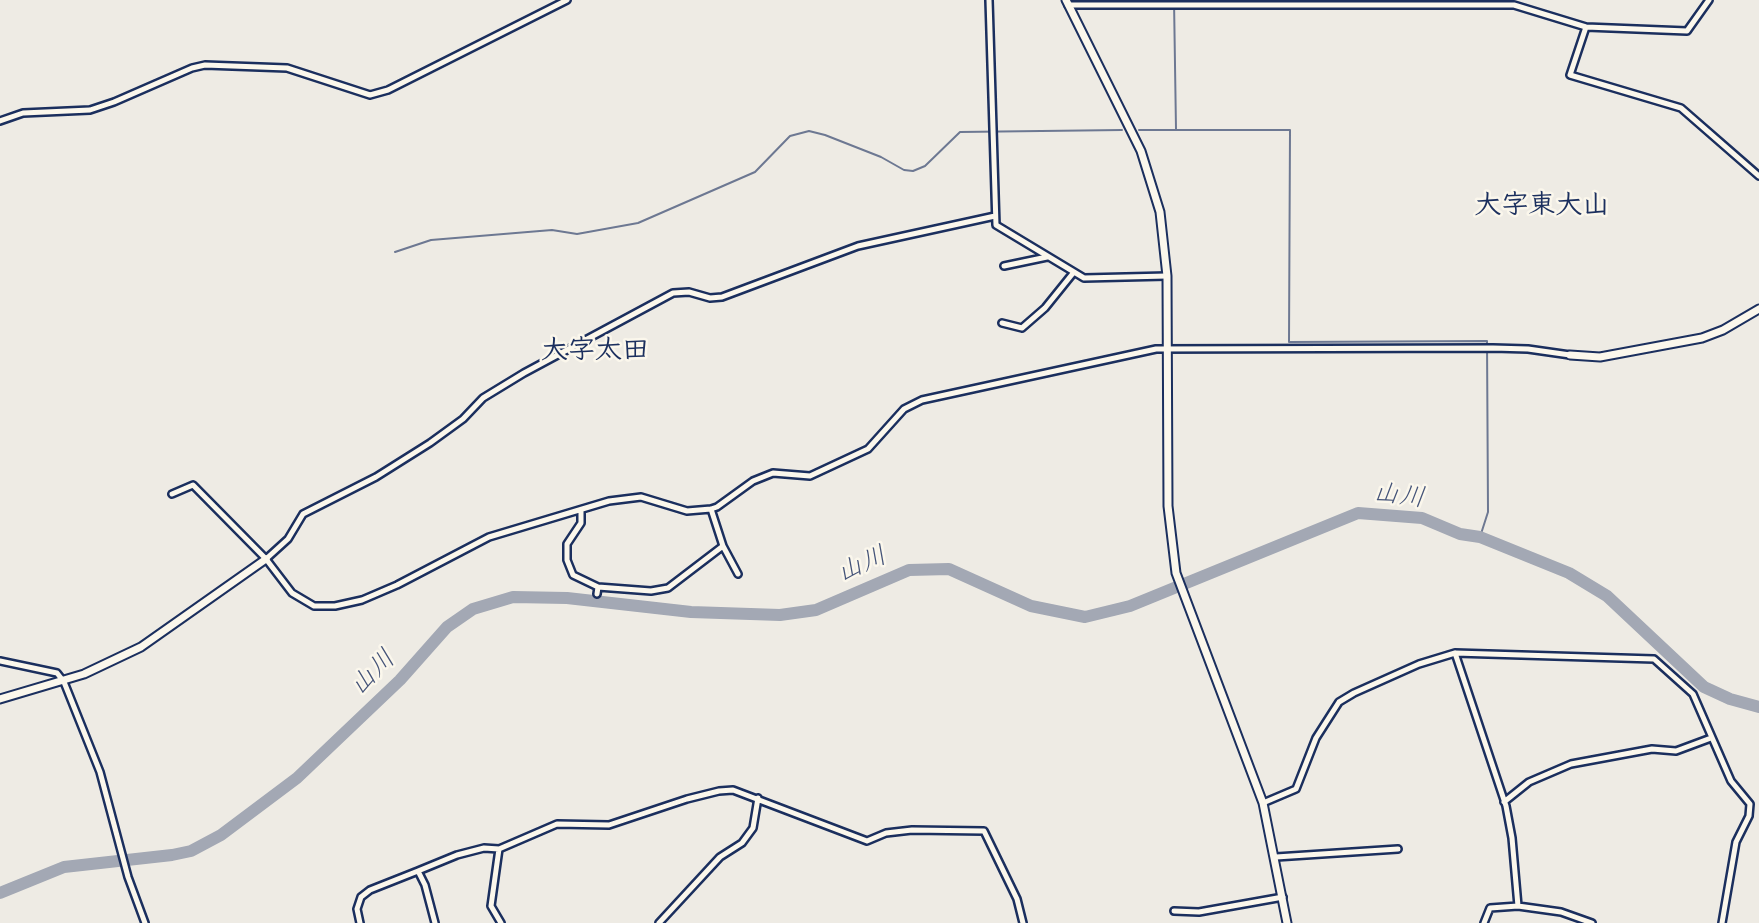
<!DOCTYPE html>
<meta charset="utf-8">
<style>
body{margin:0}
canvas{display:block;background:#eeebe4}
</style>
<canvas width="1759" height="923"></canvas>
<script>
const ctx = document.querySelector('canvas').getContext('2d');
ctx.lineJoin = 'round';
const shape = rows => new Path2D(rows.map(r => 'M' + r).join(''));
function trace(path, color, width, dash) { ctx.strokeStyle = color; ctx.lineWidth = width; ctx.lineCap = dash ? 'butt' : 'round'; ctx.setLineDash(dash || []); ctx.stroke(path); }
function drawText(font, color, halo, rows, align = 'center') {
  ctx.font = font + ' Caveat,"Klee One",sans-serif'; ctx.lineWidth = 5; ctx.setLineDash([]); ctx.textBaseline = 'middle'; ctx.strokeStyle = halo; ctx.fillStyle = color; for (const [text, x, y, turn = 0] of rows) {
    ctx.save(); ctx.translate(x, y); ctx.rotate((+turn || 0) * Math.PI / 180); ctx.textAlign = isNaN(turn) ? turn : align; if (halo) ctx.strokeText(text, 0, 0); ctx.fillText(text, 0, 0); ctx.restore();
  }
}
const stream = shape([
 [1174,0,1176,129],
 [1139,130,1290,130,1289,342,1487,341,1488,512,1480,537],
 [395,252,431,240,552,230,577,234,638,223,755,172,790,136,809,131,825,135,881,157,904,170,913,171,925,166,960,132,1122,130]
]);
const river = shape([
 [0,893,64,867,172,855,191,851,221,835,297,778,400,680,447,627,473,609,513,597,567,598,691,612,780,615,816,610,909,570,949,569,1031,606,1085,617,1130,606,1358,513,1422,518,1460,534,1480,537,1569,573,1607,596,1704,687,1730,699,1759,707]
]);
const minor = shape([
 [989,0,996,225,1084,278,1167,276],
 [1068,5,1514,5,1586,27,1687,31,1709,0],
 [1586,27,1570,75,1681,108,1759,176],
 [0,121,23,113,90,110,114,102,192,68,205,65,287,68,370,95,388,90,567,0],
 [1004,266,1047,257],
 [1002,323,1022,328,1045,308,1074,272],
 [172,494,193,485,266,559,292,593,314,606,335,606,362,600,397,585,489,537,609,501,641,497,687,511,711,509,717,507,753,481,773,473,810,476,868,449,904,409,922,400,1156,349,1493,348,1528,349,1570,355],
 [711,509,723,546,738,574],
 [581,510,581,523,567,544,567,560,573,575,598,587,597,594],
 [266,559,288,539,303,514,376,477,430,443,463,419,483,398,524,373,673,293,689,292,710,298,722,297,858,246,995,216],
 [598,587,651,591,668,588,723,546],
 [1455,653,1506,806,1512,838,1518,906],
 [0,661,57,673,64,682,100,772,128,877,145,923],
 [1504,802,1529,782,1571,764,1652,749,1676,751,1711,738],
 [1263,803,1296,789,1316,738,1339,702,1354,693,1419,664,1455,653,1654,659,1693,694,1731,781,1750,804,1749,816,1736,842,1722,923],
 [499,849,491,906,501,923],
 [1276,857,1398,849],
 [418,871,457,855,484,848,499,849,557,824,609,825,687,799,719,791,733,790,867,841,886,833,912,830,984,831,1017,899,1023,923],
 [1174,911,1199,912,1283,897],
 [360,923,357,909,361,897,370,890,418,871,425,885,435,923],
 [659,923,720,857,742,843,753,828,758,798],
 [1484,923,1490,908,1518,906,1561,912,1592,923]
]);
const tertiary = shape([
 [1066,0,1141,151,1160,212,1167,276,1168,506,1176,573,1263,803,1287,923],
 [1570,355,1600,357,1702,338,1723,330,1759,309],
 [0,699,84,674,141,647,266,559]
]);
const waterNames = [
 ["山川",1399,496,7],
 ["山川",862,565,-24],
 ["山川",373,673,-45]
];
const quarterNames = [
 ["大字東大山",1542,206],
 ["大字太田",595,351]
];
trace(stream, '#6d7892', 2);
trace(river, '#a3a8b4', 12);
trace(minor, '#1b2f5e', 10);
trace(tertiary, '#1b2f5e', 11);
trace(minor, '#fbf7ec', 5);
trace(tertiary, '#fbf7ec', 7);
drawText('italic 26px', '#445378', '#fbf7ec', waterNames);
drawText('bold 27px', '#1b2f5e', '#fbf7ec', quarterNames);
</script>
